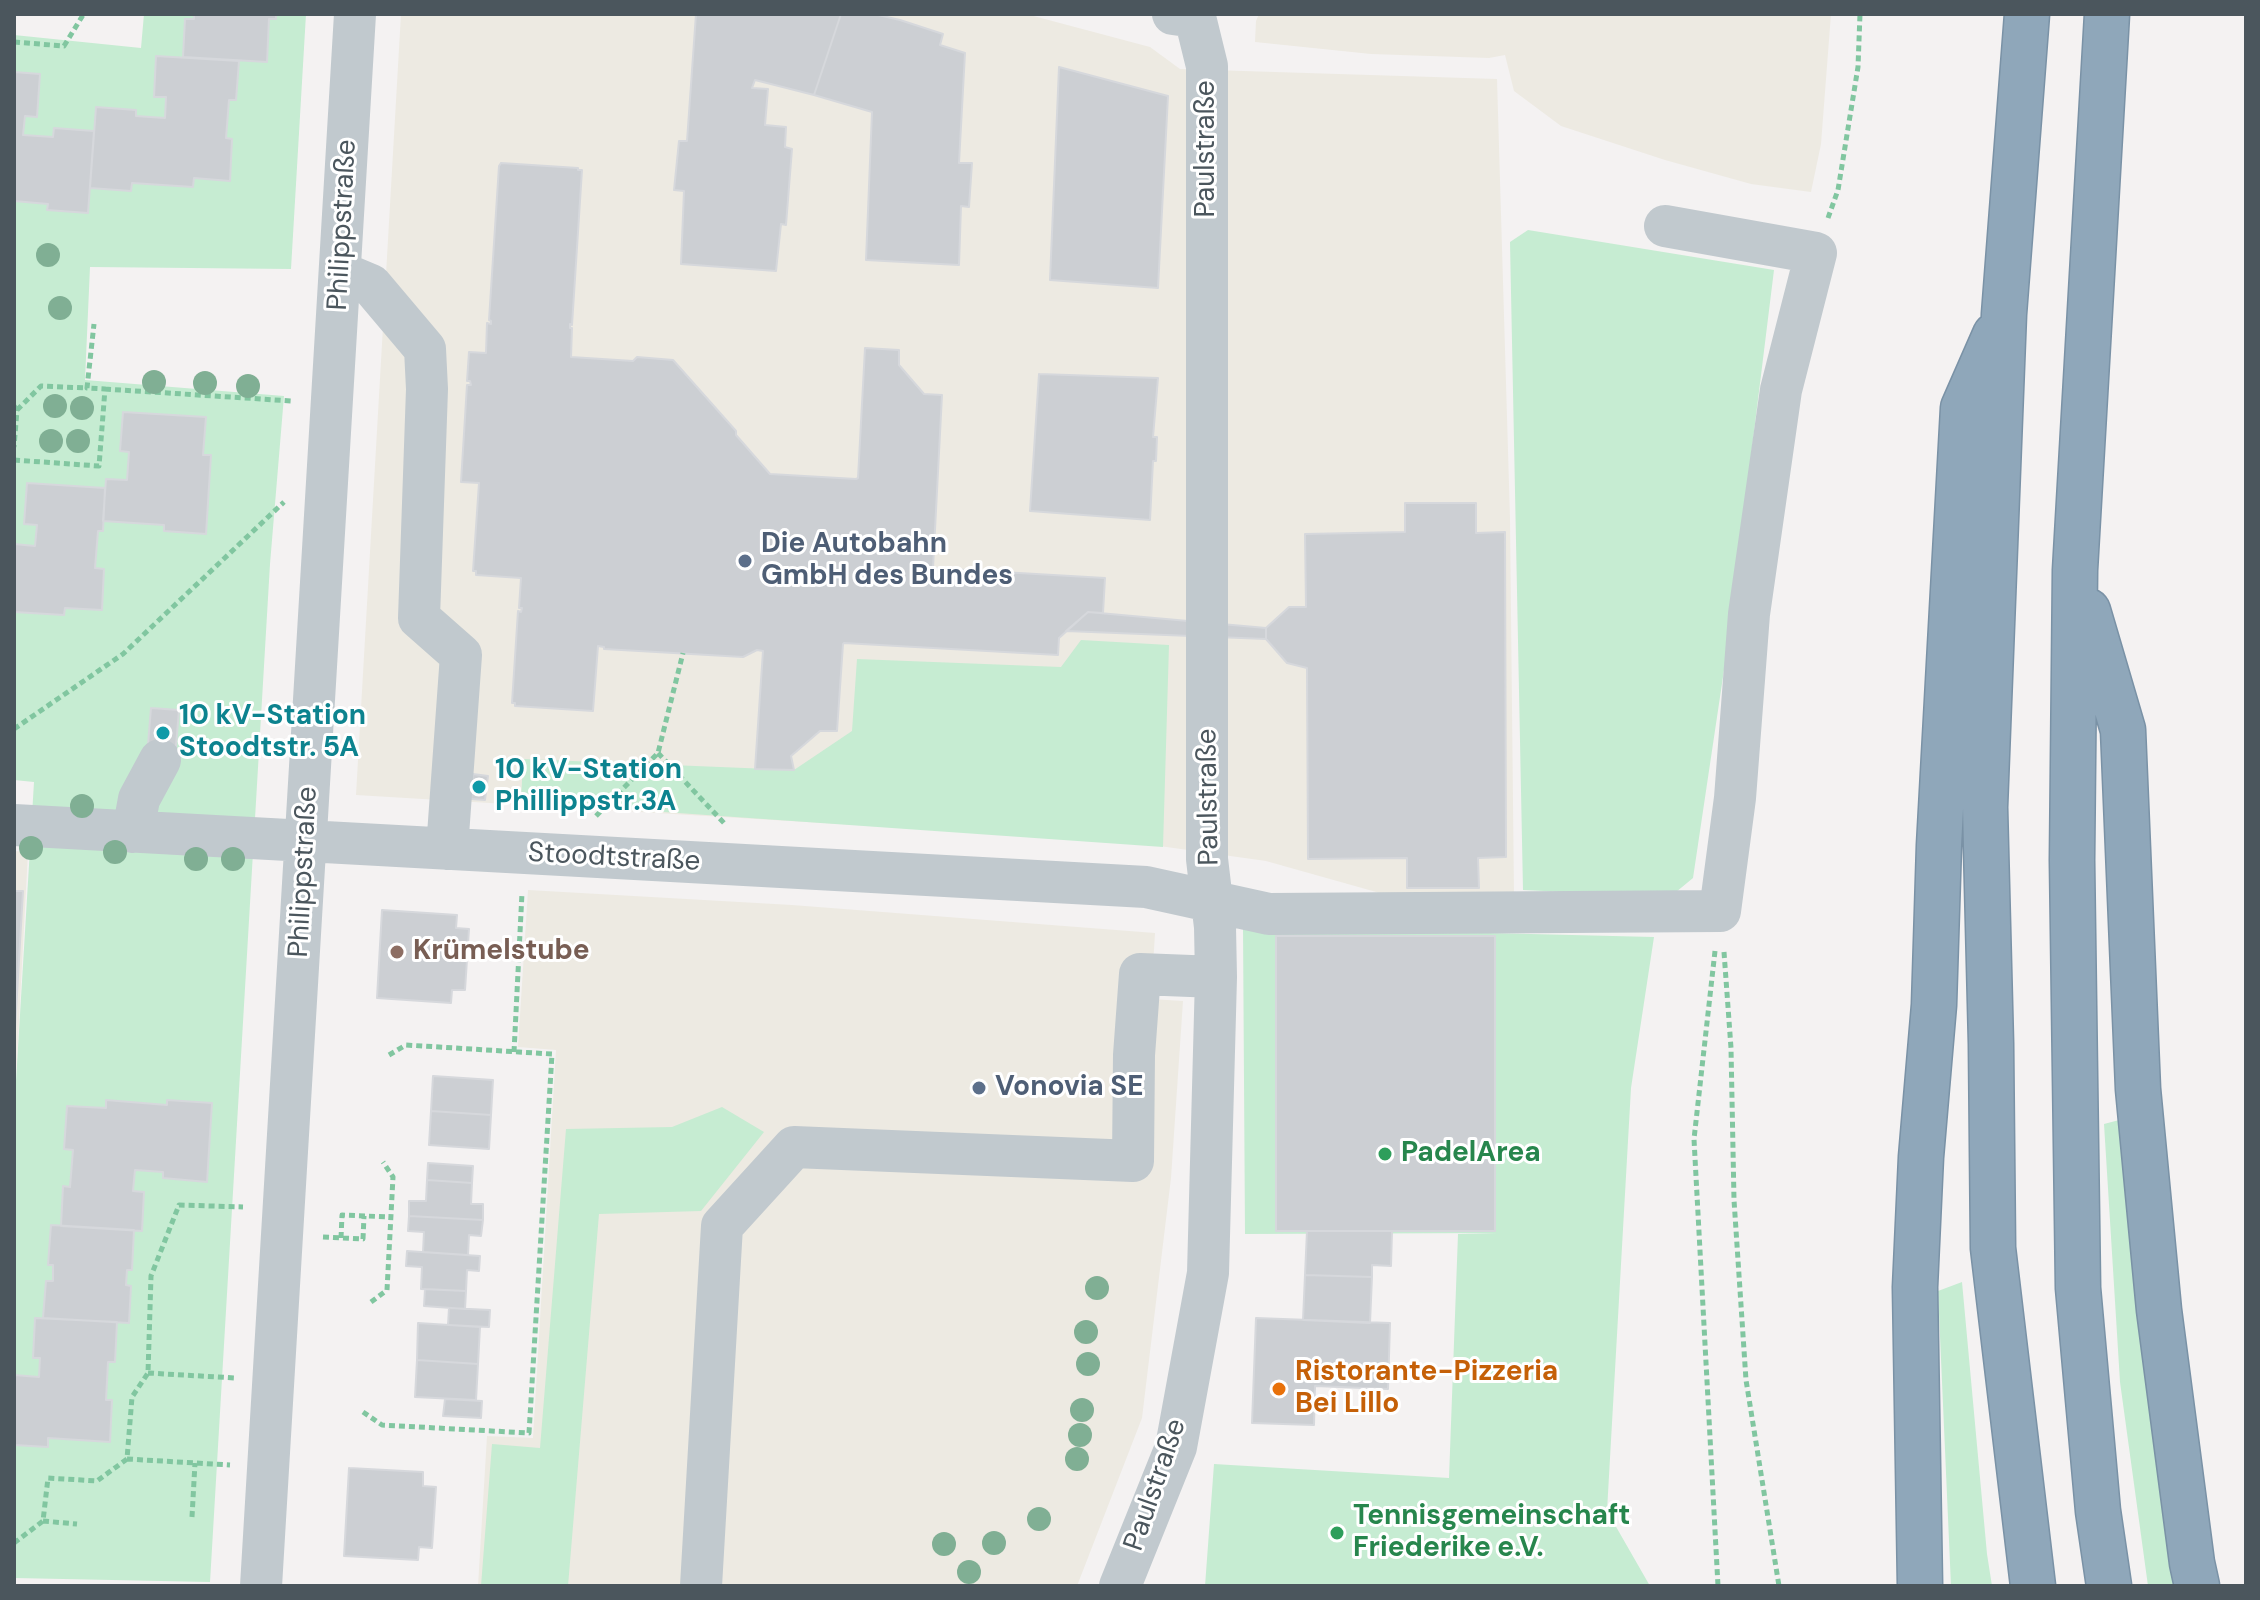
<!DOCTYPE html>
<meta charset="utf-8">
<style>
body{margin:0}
#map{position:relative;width:2260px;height:1600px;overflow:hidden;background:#f4f2f2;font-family:"DM Sans",sans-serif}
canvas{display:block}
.frame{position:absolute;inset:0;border:16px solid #4b565d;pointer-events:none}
</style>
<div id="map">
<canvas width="2260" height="1600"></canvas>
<div class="frame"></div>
</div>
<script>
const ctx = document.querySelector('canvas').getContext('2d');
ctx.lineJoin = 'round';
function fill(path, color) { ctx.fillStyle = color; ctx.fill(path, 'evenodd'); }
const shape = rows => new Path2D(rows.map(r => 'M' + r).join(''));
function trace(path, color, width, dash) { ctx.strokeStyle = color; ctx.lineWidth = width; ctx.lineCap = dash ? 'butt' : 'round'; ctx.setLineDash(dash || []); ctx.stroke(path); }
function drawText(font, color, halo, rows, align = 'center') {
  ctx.font = font + ' "DM Sans",sans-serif'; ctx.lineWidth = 6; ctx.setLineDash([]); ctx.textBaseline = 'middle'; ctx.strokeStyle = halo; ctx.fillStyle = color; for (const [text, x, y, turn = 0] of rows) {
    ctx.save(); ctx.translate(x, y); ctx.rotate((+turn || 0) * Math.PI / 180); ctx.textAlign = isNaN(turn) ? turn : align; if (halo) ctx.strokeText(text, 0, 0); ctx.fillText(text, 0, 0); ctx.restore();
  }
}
const commercial = shape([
 [401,14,1026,14,1150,47,1180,69,1497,79,1510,518,1514,896,1394,897,1266,861,1124,841,356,795],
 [1259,14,1831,14,1821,144,1811,192,1751,184,1665,160,1561,126,1514,91,1505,55,1489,58,1371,54,1255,42,1256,21],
 [14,851,28,852,14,1114],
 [528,890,792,905,1155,933,1151,999,1183,1001,1171,1178,1142,1418,1077,1586,478,1586,487,1436,533,1438,556,1050,518,1047]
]);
const green = shape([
 [144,14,306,14,291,269,90,267,85,380,284,396,270,564,210,1582,14,1578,14,1114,34,782,14,780,14,35,141,48],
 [1528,230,1774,270,1727,650,1693,878,1670,897,1523,890,1510,242],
 [1081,640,1169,645,1163,847,521,802,523,759,794,770,852,731,857,659,1061,667],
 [1243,927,1654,937,1631,1088,1607,1511,1650,1586,1205,1586,1214,1464,1449,1478,1458,1234,1497,1233,1245,1234],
 [722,1107,764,1132,701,1211,599,1214,568,1586,481,1586,492,1444,540,1448,566,1129,672,1127],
 [2123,1119,2180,1586,2148,1586,2120,1382,2104,1124],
 [1962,1282,1987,1554,1992,1586,1951,1586,1938,1291]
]);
const building = shape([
 [194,14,276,14,276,19,269,19,267,62,183,57,185,19,194,19,194,14],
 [696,14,841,14,814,95,755,80,752,88,768,89,765,125,786,127,785,147,792,149,786,225,781,224,776,271,681,264,684,191,674,190,679,141,687,141,696,14],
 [841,14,874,14,900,20,943,34,940,45,965,53,959,163,972,163,969,207,961,206,959,265,866,260,872,112,814,95,841,14],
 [156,56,239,61,236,100,229,100,226,138,232,139,230,181,194,178,193,187,132,183,131,191,90,188,96,107,136,110,136,116,165,118,166,97,154,97,156,56],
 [1059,67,1168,96,1158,288,1050,280,1059,67],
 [14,72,40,74,37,117,25,116,23,135,53,137,54,128,94,131,88,213,47,210,48,204,14,201,14,72],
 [501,163,578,168,578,170,582,170,572,325,570,324,570,328,572,328,571,357,633,361,637,357,673,360,736,431,736,435,770,474,856,479,858,478,865,348,899,350,899,365,924,394,942,395,933,568,1105,578,1103,613,1088,612,1059,638,1058,655,844,643,843,644,837,731,820,731,791,756,794,770,755,769,763,651,757,650,743,657,604,649,604,647,598,646,593,711,515,706,515,703,512,703,518,611,521,612,522,608,519,608,521,578,476,575,476,571,473,571,479,483,461,482,467,385,471,385,470,381,467,381,469,352,486,353,487,323,491,324,491,321,489,320,499,166,501,163],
 [1039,374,1158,378,1153,437,1157,437,1156,461,1153,461,1150,520,1030,511,1039,374],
 [123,412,206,417,203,455,211,455,206,534,164,531,164,525,103,521,106,479,127,480,129,452,120,451,123,412],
 [27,483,105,488,103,531,98,531,95,568,104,569,102,610,65,608,64,615,14,612,14,544,35,546,37,525,24,524,27,483],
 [1405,503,1476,503,1476,533,1505,532,1506,857,1478,858,1479,888,1407,888,1407,858,1308,859,1307,668,1287,663,1266,639,1266,628,1289,607,1306,607,1305,534,1405,532,1405,503],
 [1088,612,1266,628,1266,639,1066,631,1088,612],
 [151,708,179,710,175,758,147,757,151,708],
 [473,774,488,776,485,800,471,799,473,774],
 [14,891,23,891,14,1046,14,891],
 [382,910,457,915,456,928,469,929,465,990,452,990,451,1003,377,998,382,910],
 [1276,936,1495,936,1495,1231,1276,1231,1276,936],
 [433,1076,493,1080,491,1115,431,1111,433,1076],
 [106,1100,167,1105,167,1100,212,1103,207,1182,163,1178,163,1172,135,1170,133,1191,144,1192,142,1231,61,1226,63,1186,70,1187,73,1150,64,1149,67,1106,106,1108,106,1100],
 [431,1111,491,1115,489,1149,429,1145,431,1111],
 [428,1163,473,1166,472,1183,427,1180,428,1163],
 [427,1180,472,1183,471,1204,483,1204,483,1220,409,1216,409,1201,426,1201,427,1180],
 [409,1216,483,1220,481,1236,469,1235,468,1255,423,1252,424,1232,408,1231,409,1216],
 [51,1225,134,1230,132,1270,127,1270,126,1285,131,1286,129,1323,43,1318,46,1281,53,1281,53,1265,48,1265,51,1225],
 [1307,1231,1392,1231,1391,1266,1372,1265,1372,1277,1305,1275,1307,1231],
 [407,1251,480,1256,479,1271,467,1270,466,1291,421,1289,422,1267,406,1266,407,1251],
 [1305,1275,1372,1277,1370,1323,1303,1320,1305,1275],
 [425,1289,466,1291,465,1309,424,1306,425,1289],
 [449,1308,490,1310,489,1327,448,1325,449,1308],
 [35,1318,117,1322,115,1362,108,1362,106,1400,112,1400,110,1442,48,1438,48,1447,14,1445,14,1375,39,1377,40,1358,33,1358,35,1318],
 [1256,1318,1390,1323,1388,1389,1315,1386,1314,1425,1252,1423,1256,1318],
 [418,1323,480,1327,478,1364,417,1360,418,1323],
 [417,1360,478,1364,476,1400,415,1397,417,1360],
 [445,1399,482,1401,481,1418,443,1416,445,1399],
 [349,1468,423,1472,423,1486,436,1487,432,1548,419,1547,418,1560,344,1556,349,1468]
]);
const path = shape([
 [14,42,64,46,83,15],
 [1828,218,1838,190,1858,67,1860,14],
 [105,389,292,401],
 [14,406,17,410,14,447],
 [17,410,41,386,87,388],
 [14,460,99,466,105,389,87,388,94,324],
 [14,729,123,654,284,502],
 [658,753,724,823],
 [596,816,658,753,683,653],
 [1715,951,1694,1139,1718,1586],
 [1724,952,1731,1048,1734,1200,1746,1380,1779,1586],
 [514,1052,522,893],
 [323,1237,363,1239,364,1216],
 [341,1238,342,1215,390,1217],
 [371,1302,387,1290,393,1177,383,1162],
 [148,1373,235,1378],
 [363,1412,382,1425,529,1433,552,1054,406,1045,389,1055],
 [127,1459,230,1465],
 [192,1517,195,1463],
 [43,1521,77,1524],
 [14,1543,43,1521,48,1478,97,1481,127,1459,132,1397,148,1373,151,1276,179,1205,243,1207]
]);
const minor = shape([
 [340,272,371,285,425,349,427,389,419,618,461,655,447,849],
 [14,825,1146,887,1269,914,1720,911,1735,798,1749,614,1781,390,1816,253,1665,226],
 [133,832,139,799,160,760],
 [261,1586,355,14],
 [701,1586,722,1226,794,1147,1133,1161,1134,1055,1140,974,1216,977],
 [1120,1586,1176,1447,1208,1273,1216,977,1215,927,1207,859,1207,66,1195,17,1173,14]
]);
const highway = shape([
 [2027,14,2004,314,1985,807,1991,1044,1993,1248,2033,1586],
 [2107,14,2075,570,2072,860,2078,1288,2098,1511,2109,1586],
 [2088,611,2123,730,2138,1089,2159,1310,2192,1563,2197,1586],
 [1920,1586,1915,1287,1921,1157,1934,1005,1939,845,1963,408,1995,335]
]);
const trees = [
 [48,255],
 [60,308],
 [154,382],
 [205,383],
 [248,386],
 [55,406],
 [82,408],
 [51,441],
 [78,441],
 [82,806],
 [31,848],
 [115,852],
 [196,859],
 [233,859],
 [1097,1288],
 [1086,1332],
 [1088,1364],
 [1082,1410],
 [1080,1435],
 [1077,1459],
 [1039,1519],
 [994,1543],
 [944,1544],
 [969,1572]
];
const markers = [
 [745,561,8,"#5c6f8a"],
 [163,733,8,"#0f9aa8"],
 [479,787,8,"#0f9aa8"],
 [397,952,8,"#8d6e63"],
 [979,1088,8,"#5c6f8a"],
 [1385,1154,8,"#2e9e5b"],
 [1279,1389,8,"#e8710a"],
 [1337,1533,8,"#2e9e5b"]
];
const streetNames = [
 ["Paulstraße",1207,149,-90],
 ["Philippstraße",343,225,-87],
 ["Paulstraße",1209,797,-91],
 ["Stoodtstraße",614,858,3],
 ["Philippstraße",304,872,-87],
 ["Paulstraße",1156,1485,-71]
];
const serviceNames = [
 ["Die Autobahn",761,545],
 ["GmbH des Bundes",761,577],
 ["Vonovia SE",995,1088]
];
const cultureNames = [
 ["10 kV-Station",179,717],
 ["Stoodtstr. 5A",179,749],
 ["10 kV-Station",495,771],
 ["Phillippstr.3A",495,803]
];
const educationNames = [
 ["Krümelstube",413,952]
];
const leisureNames = [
 ["PadelArea",1401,1154],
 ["Tennisgemeinschaft",1353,1517],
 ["Friederike e.V.",1353,1549]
];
const foodNames = [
 ["Ristorante-Pizzeria",1295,1373],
 ["Bei Lillo",1295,1405]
];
fill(commercial, '#edeae2');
fill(green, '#c6ecd2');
fill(building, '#cccfd3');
trace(building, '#d6d8dc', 2);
trace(highway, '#7a92a6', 47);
trace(path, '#81c6a0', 5, [6, 4]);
trace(minor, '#c1c9ce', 42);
trace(highway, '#8fa7ba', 44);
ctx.fillStyle = '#80af94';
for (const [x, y] of trees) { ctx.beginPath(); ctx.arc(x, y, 12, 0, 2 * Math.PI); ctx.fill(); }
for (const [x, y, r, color] of markers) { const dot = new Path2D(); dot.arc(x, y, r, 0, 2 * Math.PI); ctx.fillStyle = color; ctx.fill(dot); trace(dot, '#fff', 3); }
drawText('28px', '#4b565d', '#fff', streetNames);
drawText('bold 28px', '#4e5e75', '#fff', serviceNames, 'left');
drawText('bold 28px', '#0d838f', '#fff', cultureNames, 'left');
drawText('bold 28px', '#785e54', '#fff', educationNames, 'left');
drawText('bold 28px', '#27864d', '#fff', leisureNames, 'left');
drawText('bold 28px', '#c56008', '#fff', foodNames, 'left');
</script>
